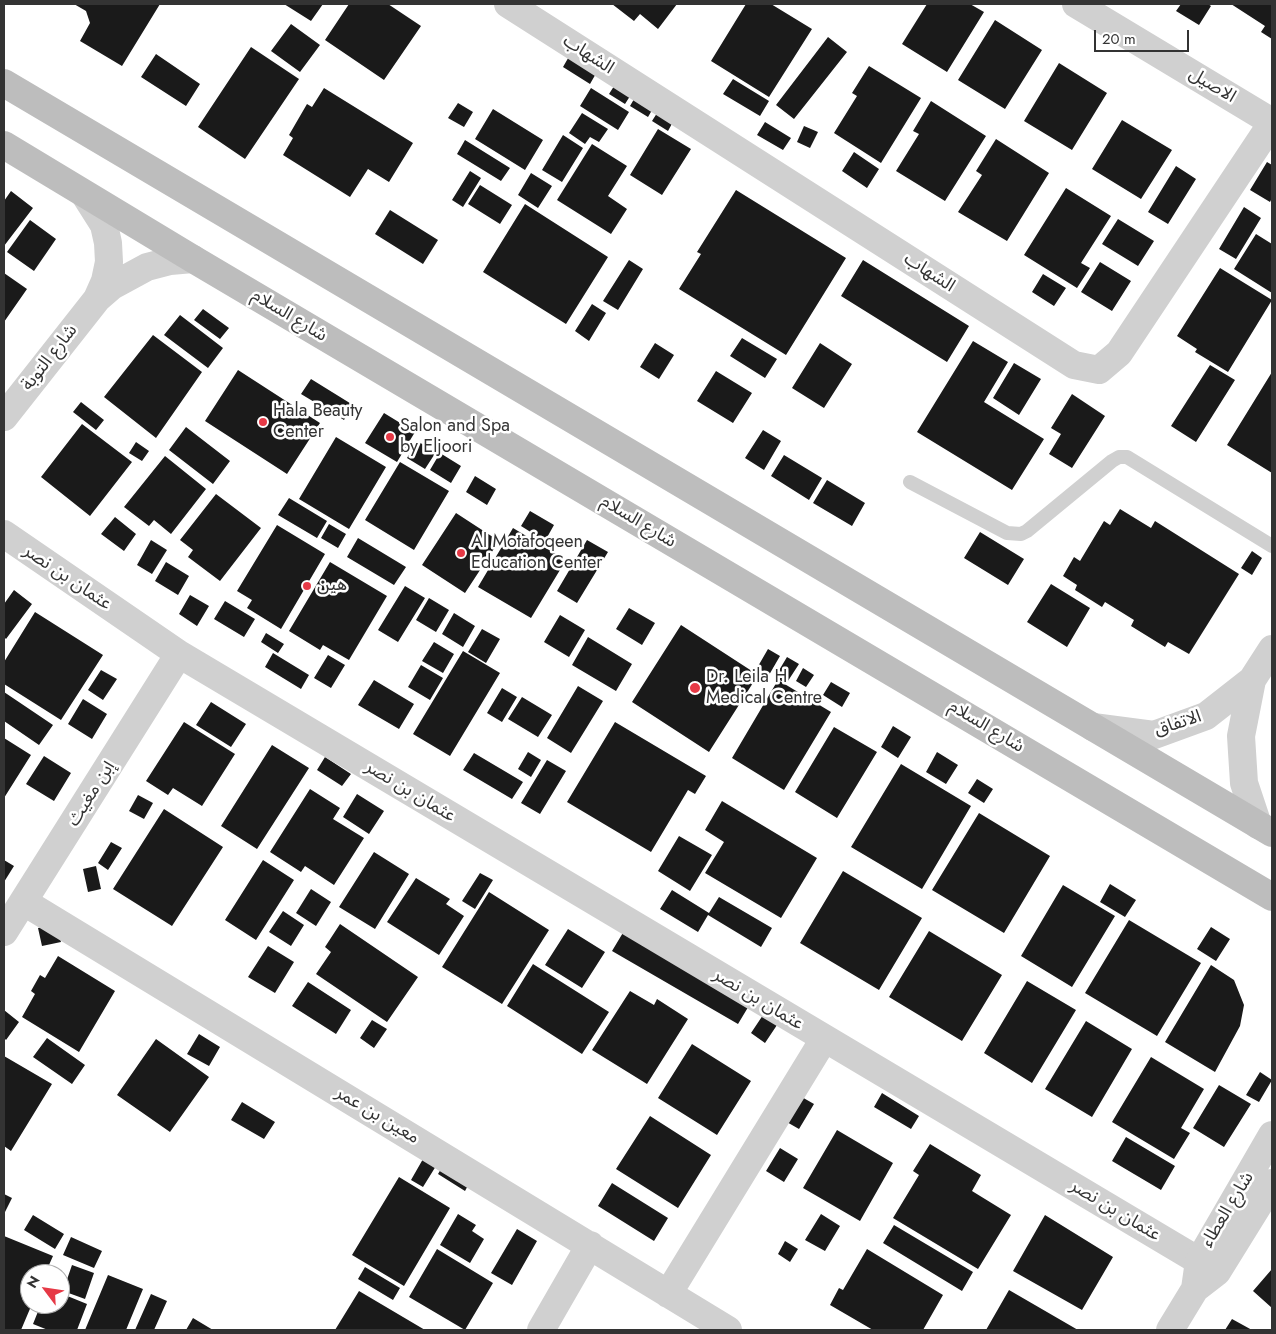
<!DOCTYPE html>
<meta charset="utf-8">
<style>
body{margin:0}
#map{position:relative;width:1276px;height:1334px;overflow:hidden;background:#fff;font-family:Jost,sans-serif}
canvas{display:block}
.frame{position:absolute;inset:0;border:5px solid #333;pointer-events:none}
.north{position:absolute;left:20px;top:1264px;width:50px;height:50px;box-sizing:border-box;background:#fff;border:1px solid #adadad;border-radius:50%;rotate:301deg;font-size:14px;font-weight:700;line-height:20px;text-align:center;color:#333}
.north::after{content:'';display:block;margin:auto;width:18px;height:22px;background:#e63946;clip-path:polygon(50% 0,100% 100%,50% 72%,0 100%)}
.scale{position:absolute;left:1094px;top:30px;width:95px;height:22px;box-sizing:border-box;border:2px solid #333;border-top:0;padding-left:6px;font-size:15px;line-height:18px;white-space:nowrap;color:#333;-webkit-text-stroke:4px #fff;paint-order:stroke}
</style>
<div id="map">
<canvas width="1276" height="1334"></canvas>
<div class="frame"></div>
<div class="north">N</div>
<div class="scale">20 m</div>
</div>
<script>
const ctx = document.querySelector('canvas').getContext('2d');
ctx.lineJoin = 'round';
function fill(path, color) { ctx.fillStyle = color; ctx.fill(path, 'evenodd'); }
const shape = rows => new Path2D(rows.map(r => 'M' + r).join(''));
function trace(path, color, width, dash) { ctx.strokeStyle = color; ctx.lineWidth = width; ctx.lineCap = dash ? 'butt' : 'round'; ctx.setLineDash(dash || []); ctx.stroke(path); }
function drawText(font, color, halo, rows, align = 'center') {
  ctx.font = font + ' Jost,"Noto Sans Arabic",sans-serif'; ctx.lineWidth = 5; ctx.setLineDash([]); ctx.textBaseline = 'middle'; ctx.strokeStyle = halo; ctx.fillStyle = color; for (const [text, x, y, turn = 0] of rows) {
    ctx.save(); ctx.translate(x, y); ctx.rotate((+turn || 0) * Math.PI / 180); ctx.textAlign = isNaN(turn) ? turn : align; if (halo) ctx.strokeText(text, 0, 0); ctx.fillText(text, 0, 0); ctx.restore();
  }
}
const building = shape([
 [74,4,160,4,122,66,80,41,90,23,86,11],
 [284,4,323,4,311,21],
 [349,4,388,4,421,26,384,80,325,40],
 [612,4,677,4,658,29,640,14,634,21],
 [746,4,771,4,812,29,769,97,711,61],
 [927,4,970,4,984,12,947,72,902,44],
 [1181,4,1208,4,1211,6,1199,25,1176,11],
 [1231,4,1272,4,1272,39,1261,32,1265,26],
 [995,20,1042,50,1005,109,958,80],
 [291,24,320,45,300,72,271,51],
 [828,37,847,52,794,119,776,105],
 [251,47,299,79,245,159,198,127],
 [571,53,598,70,590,84,563,67],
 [156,54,200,84,186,106,141,77],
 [1059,63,1107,93,1072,150,1024,121],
 [869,66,921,98,881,163,834,133,857,96,852,93],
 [733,79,769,101,760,116,723,94],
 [616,83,632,93,625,104,609,94],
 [324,88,413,143,389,182,368,169,350,197,283,155,293,138,289,135,307,104,312,107],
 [591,88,629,112,618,130,580,106],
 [637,94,655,105,648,117,630,106],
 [931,101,986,136,945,201,896,171,919,134,913,131],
 [458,103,473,112,464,127,448,118],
 [493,109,543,140,525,170,475,139],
 [659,110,674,120,668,131,652,121],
 [582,113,608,129,599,142,590,137,585,144,569,133],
 [1122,120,1172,150,1141,199,1092,169],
 [765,122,791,138,783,150,757,135],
 [804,126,818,132,810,148,797,142],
 [658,129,691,149,662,195,630,175],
 [563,135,583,148,562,182,542,170],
 [996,139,1049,173,1007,241,958,212,982,175,976,171],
 [465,140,510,168,501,181,457,154],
 [592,144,627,166,608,196,627,209,611,234,557,200],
 [854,152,879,169,867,188,842,171],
 [1267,162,1272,165,1272,198,1270,202,1250,190],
 [1176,166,1196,179,1168,224,1148,212],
 [470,171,481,178,463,207,452,200],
 [531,173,552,186,538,208,518,195],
 [480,185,512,205,500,224,468,204],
 [1066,188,1111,216,1081,263,1090,268,1077,288,1024,255],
 [736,190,846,258,786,355,679,289,701,254,697,252],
 [11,191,33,208,4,246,4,201],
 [525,204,608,257,566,324,483,272],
 [1244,207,1261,218,1236,259,1219,249],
 [390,210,438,240,423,264,375,234],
 [1118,219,1154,241,1138,266,1102,244],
 [30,220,56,239,34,271,7,252],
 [1256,234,1272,244,1272,293,1234,269],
 [629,260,643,269,618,310,603,301],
 [863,260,969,326,947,362,841,296],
 [1100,262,1131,281,1112,311,1081,292],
 [1220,268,1272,300,1228,372,1195,352,1197,349,1177,336],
 [4,273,27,289,4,322],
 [1043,274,1066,288,1054,306,1032,292],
 [592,304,606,313,589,341,575,331],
 [203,309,229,328,220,339,194,320],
 [180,315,223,348,208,368,164,335],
 [153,335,202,372,156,438,104,397],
 [742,338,777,359,765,378,730,356],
 [973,341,1008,362,984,402,1044,439,1012,490,917,432],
 [655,343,674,355,659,379,640,367],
 [820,343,852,364,824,408,792,388],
 [1014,363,1041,379,1019,415,993,398],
 [1210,365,1235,380,1196,442,1171,426],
 [238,370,320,423,287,474,205,421],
 [716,371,752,393,733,423,697,401],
 [1272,372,1272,473,1227,445],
 [311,379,353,405,344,420,301,394],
 [1072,394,1105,416,1072,468,1049,454,1061,434,1051,428],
 [81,402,104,420,96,430,73,412],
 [384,413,415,432,397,462,365,443],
 [82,424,132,462,90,516,41,477],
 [186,427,230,461,213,484,169,450],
 [763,430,781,441,764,470,745,458],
 [336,437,386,467,349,529,299,499],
 [417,441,436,452,425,469,407,458],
 [136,442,149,451,142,461,129,453],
 [440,453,461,466,451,483,430,470],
 [784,455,822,478,809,500,771,476],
 [165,456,206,489,171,534,154,520,149,526,124,507],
 [400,462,449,491,414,550,365,520],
 [475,476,496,489,487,505,466,492],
 [827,480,865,503,852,526,813,503],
 [216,494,261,528,220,581,188,557,193,550,180,540],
 [289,498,327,521,317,538,278,515],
 [1120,509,1151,528,1155,521,1239,574,1189,654,1168,642,1165,647,1131,626,1134,620,1105,602,1102,607,1075,590,1077,585,1063,576,1074,557,1080,561,1104,521,1110,525],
 [530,511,554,525,545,541,521,526],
 [456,513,499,541,465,593,422,565],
 [115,517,136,534,124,551,101,534],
 [329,524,346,534,338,548,321,538],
 [277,525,325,554,281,629,247,608,252,600,237,591],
 [513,528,566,560,531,618,478,587],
 [980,532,1024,559,1008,585,964,558],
 [358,538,406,567,394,585,347,557],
 [151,540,167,550,152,574,137,565],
 [587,540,608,552,577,603,557,591],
 [1252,551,1262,558,1252,575,1241,568],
 [166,562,189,576,178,595,155,581],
 [330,562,387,596,349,660,323,645,320,650,289,631],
 [1051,584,1090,608,1067,647,1027,622],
 [405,586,425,598,398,642,378,630],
 [14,590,32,604,6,639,4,637,4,604],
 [190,595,209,606,197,626,179,614],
 [429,598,449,610,436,632,416,620],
 [225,601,255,619,244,637,214,619],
 [629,608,655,623,642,645,616,629],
 [35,612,103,655,61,720,4,684,4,662],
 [454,613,475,626,463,647,442,634],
 [560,615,585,630,569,657,544,642],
 [681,625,758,675,709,752,632,702],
 [482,629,500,639,486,663,468,652],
 [266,633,284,644,278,653,261,642],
 [588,637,632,664,616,691,572,665],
 [434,642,454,654,443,673,422,661],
 [768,649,780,656,769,675,757,668],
 [463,651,500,673,450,756,413,734],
 [273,653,309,675,301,689,265,667],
 [328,655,345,665,331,688,314,678],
 [787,657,799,664,786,684,775,677],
 [421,665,443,678,430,700,408,687],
 [803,668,814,675,806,687,796,681],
 [101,670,117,679,103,700,88,690],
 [374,680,414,704,399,729,358,705],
 [778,680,831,712,784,790,732,758],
 [831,682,850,693,842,707,823,695],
 [578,686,603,701,571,753,547,738],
 [502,688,517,697,502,722,487,713],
 [4,692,53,725,39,745,4,721],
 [522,697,552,715,538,737,508,719],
 [83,699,107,714,92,739,68,724],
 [211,702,246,724,231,747,196,725],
 [184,722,235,754,202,806,173,788,168,795,146,781],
 [615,722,706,776,695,794,688,790,651,852,567,802],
 [893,726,911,737,898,758,881,747],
 [834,727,877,752,837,818,795,792],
 [4,738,31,755,4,798],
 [272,745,309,768,257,849,221,826],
 [528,752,541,760,531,777,518,769],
 [937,752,958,765,946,784,926,772],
 [474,753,523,782,512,799,463,770],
 [44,756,71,773,54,801,26,784],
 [325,757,351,774,342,786,317,770],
 [547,760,566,771,540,814,521,803],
 [901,764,971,806,922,889,851,847],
 [977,779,993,789,984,803,968,793],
 [310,789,340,808,333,819,364,838,334,885,305,866,301,872,270,852],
 [357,794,384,811,369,834,343,817],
 [138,795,153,803,144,819,129,811],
 [722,801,817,858,781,918,705,873,724,842,705,830],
 [164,809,223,847,172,926,113,889],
 [979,813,1050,856,1004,933,932,890],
 [679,836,712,855,690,891,658,871],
 [111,842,122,848,108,870,98,863],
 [374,852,409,874,375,929,339,907],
 [4,860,14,866,4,882],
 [263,860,294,880,256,940,225,920],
 [96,866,101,889,88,892,83,869],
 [843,871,922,918,879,990,800,943],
 [480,873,493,880,475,909,462,901],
 [416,878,450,899,446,904,464,916,439,955,387,922],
 [1110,884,1136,900,1125,917,1100,902],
 [1063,885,1115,916,1072,987,1021,956],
 [311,889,331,902,316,926,296,913],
 [672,890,709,913,719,897,772,928,761,947,708,915,698,932,660,909],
 [489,892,549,930,502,1004,442,967],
 [283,911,304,925,291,946,269,932],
 [1129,920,1201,963,1157,1036,1085,993],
 [340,924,418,977,387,1022,316,974,331,952,325,947],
 [57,925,61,942,42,946,38,928],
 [1211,927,1230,939,1216,961,1197,949],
 [568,929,605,952,582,988,545,965],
 [624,931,750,1004,738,1024,612,951],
 [929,931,1002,975,962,1041,889,997],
 [268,946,294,962,275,993,248,977],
 [58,956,115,991,79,1052,22,1017,35,994,31,991,40,975,45,978],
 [533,964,609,1012,582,1054,507,1006],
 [1211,965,1234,980,1244,1005,1240,1026,1215,1072,1165,1042],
 [1027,981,1076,1010,1032,1083,984,1053],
 [308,982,351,1010,336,1034,292,1006],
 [630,991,654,1005,657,999,688,1019,647,1084,592,1050],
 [4,1010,19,1022,6,1040,4,1038],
 [763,1015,777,1025,765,1043,751,1033],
 [372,1020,387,1029,374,1048,360,1038],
 [1086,1021,1132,1049,1092,1117,1045,1089],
 [199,1034,220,1047,209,1066,187,1054],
 [47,1038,85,1065,72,1084,33,1057],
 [156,1039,209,1077,170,1132,117,1095],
 [692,1044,751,1081,717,1135,658,1098],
 [4,1056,52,1084,11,1151,4,1146],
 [1151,1057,1204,1089,1181,1128,1190,1133,1174,1159,1112,1122],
 [1260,1072,1272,1080,1259,1102,1246,1095],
 [1219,1085,1251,1104,1224,1147,1193,1128],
 [882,1093,919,1116,911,1129,874,1107],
 [800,1096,814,1104,799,1129,785,1121],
 [242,1102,275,1122,264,1139,231,1120],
 [650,1116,711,1155,678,1208,616,1169],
 [837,1130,893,1163,860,1221,803,1188],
 [1126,1137,1175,1166,1161,1190,1112,1161],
 [930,1144,981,1175,972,1191,1011,1215,978,1269,893,1218,919,1175,913,1171],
 [780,1148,798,1159,784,1182,766,1171],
 [423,1159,436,1166,423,1187,411,1180],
 [445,1162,472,1178,465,1191,438,1174],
 [399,1177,450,1208,404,1286,352,1255],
 [612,1183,668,1218,654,1241,598,1206],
 [4,1194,12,1198,4,1214],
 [458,1214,476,1225,472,1231,484,1239,470,1263,440,1245],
 [821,1214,840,1226,825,1251,805,1240],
 [33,1215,64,1234,55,1249,24,1230],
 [1045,1215,1113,1257,1082,1310,1013,1271],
 [894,1225,973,1272,962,1291,883,1243],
 [517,1229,537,1241,512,1285,491,1273],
 [4,1236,53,1256,45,1274,30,1274,30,1304,32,1304,21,1330,4,1330],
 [71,1237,102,1251,94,1268,63,1255],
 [785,1241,798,1249,790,1262,778,1254],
 [437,1249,493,1283,465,1330,409,1297],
 [867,1249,943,1295,923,1330,873,1330,830,1305,839,1288,843,1290],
 [72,1265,94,1273,85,1299,63,1291],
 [365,1267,400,1288,393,1300,358,1279],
 [1272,1269,1272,1308,1253,1291],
 [108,1275,143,1289,126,1330,85,1330],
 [1009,1290,1078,1330,986,1330],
 [359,1291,425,1330,335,1330],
 [60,1293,87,1304,77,1330,48,1330,33,1324,41,1304,60,1304],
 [151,1294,167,1301,154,1330,135,1330],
 [193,1318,213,1330,186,1330],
 [1232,1319,1252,1330,1225,1330]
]);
const service = shape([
 [910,482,1007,533,1021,534,1027,531,1112,461,1119,457,1127,457,1272,546]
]);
const minor = shape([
 [508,4,1074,365,1099,370,1119,353,1272,123],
 [1076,4,1272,122],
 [4,534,179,654,1199,1261],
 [1252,680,1241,736,1244,783,1258,825],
 [1093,727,1154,735,1206,716,1252,680,1272,649],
 [24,902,728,1330],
 [4,932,179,654],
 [668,1294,824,1039],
 [541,1330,590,1245]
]);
const tertiary = shape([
 [85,195,104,225,108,243,109,262,105,281,97,299],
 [4,417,97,299,112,286,147,267,170,261,193,259],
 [1195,1289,1199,1261,1272,1135],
 [1170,1330,1195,1289,1217,1272,1272,1183]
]);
const secondary = shape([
 [4,83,1272,833],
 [4,145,193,259,1272,897]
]);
const markers = [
 [263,422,5,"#e63946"],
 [390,437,5,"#e63946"],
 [461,553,5,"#e63946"],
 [307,586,5,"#e63946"],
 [695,688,6,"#e63946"]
];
const streetNames = [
 ["الشهاب",588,55,33],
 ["الاصيل",1212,86,31],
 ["الشهاب",929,273,33],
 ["شارع السلام",289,316,31],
 ["شارع التوبة",50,358,-52],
 ["شارع السلام",638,522,31],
 ["عثمان بن نصر",67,578,34],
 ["الاتفاق",1178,724,-18],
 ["شارع السلام",986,727,31],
 ["عثمان بن نصر",410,792,31],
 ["إبن مغيث",92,794,-58],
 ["عثمان بن نصر",758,1000,31],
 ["معين بن عمر",377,1116,31],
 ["شارع العطاء",1228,1210,-59],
 ["عثمان بن نصر",1115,1211,31]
];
const poiNames = [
 ["Hala Beauty",273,412],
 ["Center",273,433],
 ["Salon and Spa",400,427],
 ["by Eljoori",400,448],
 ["Al Motafoqeen",471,543],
 ["Education Center",471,564],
 ["هين",317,586],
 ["Dr. Leila H",706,678],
 ["Medical Centre",706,699]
];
fill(building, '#1a1a1a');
trace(service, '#d0d0d0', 14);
trace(minor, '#d0d0d0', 28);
trace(tertiary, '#d0d0d0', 28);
trace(secondary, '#bdbdbd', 28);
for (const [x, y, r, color] of markers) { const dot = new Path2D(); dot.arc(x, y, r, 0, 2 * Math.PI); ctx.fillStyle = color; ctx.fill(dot); trace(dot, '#fff', 2); }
drawText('18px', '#333', '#fff', streetNames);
drawText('18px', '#333', '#fff', poiNames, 'left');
</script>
